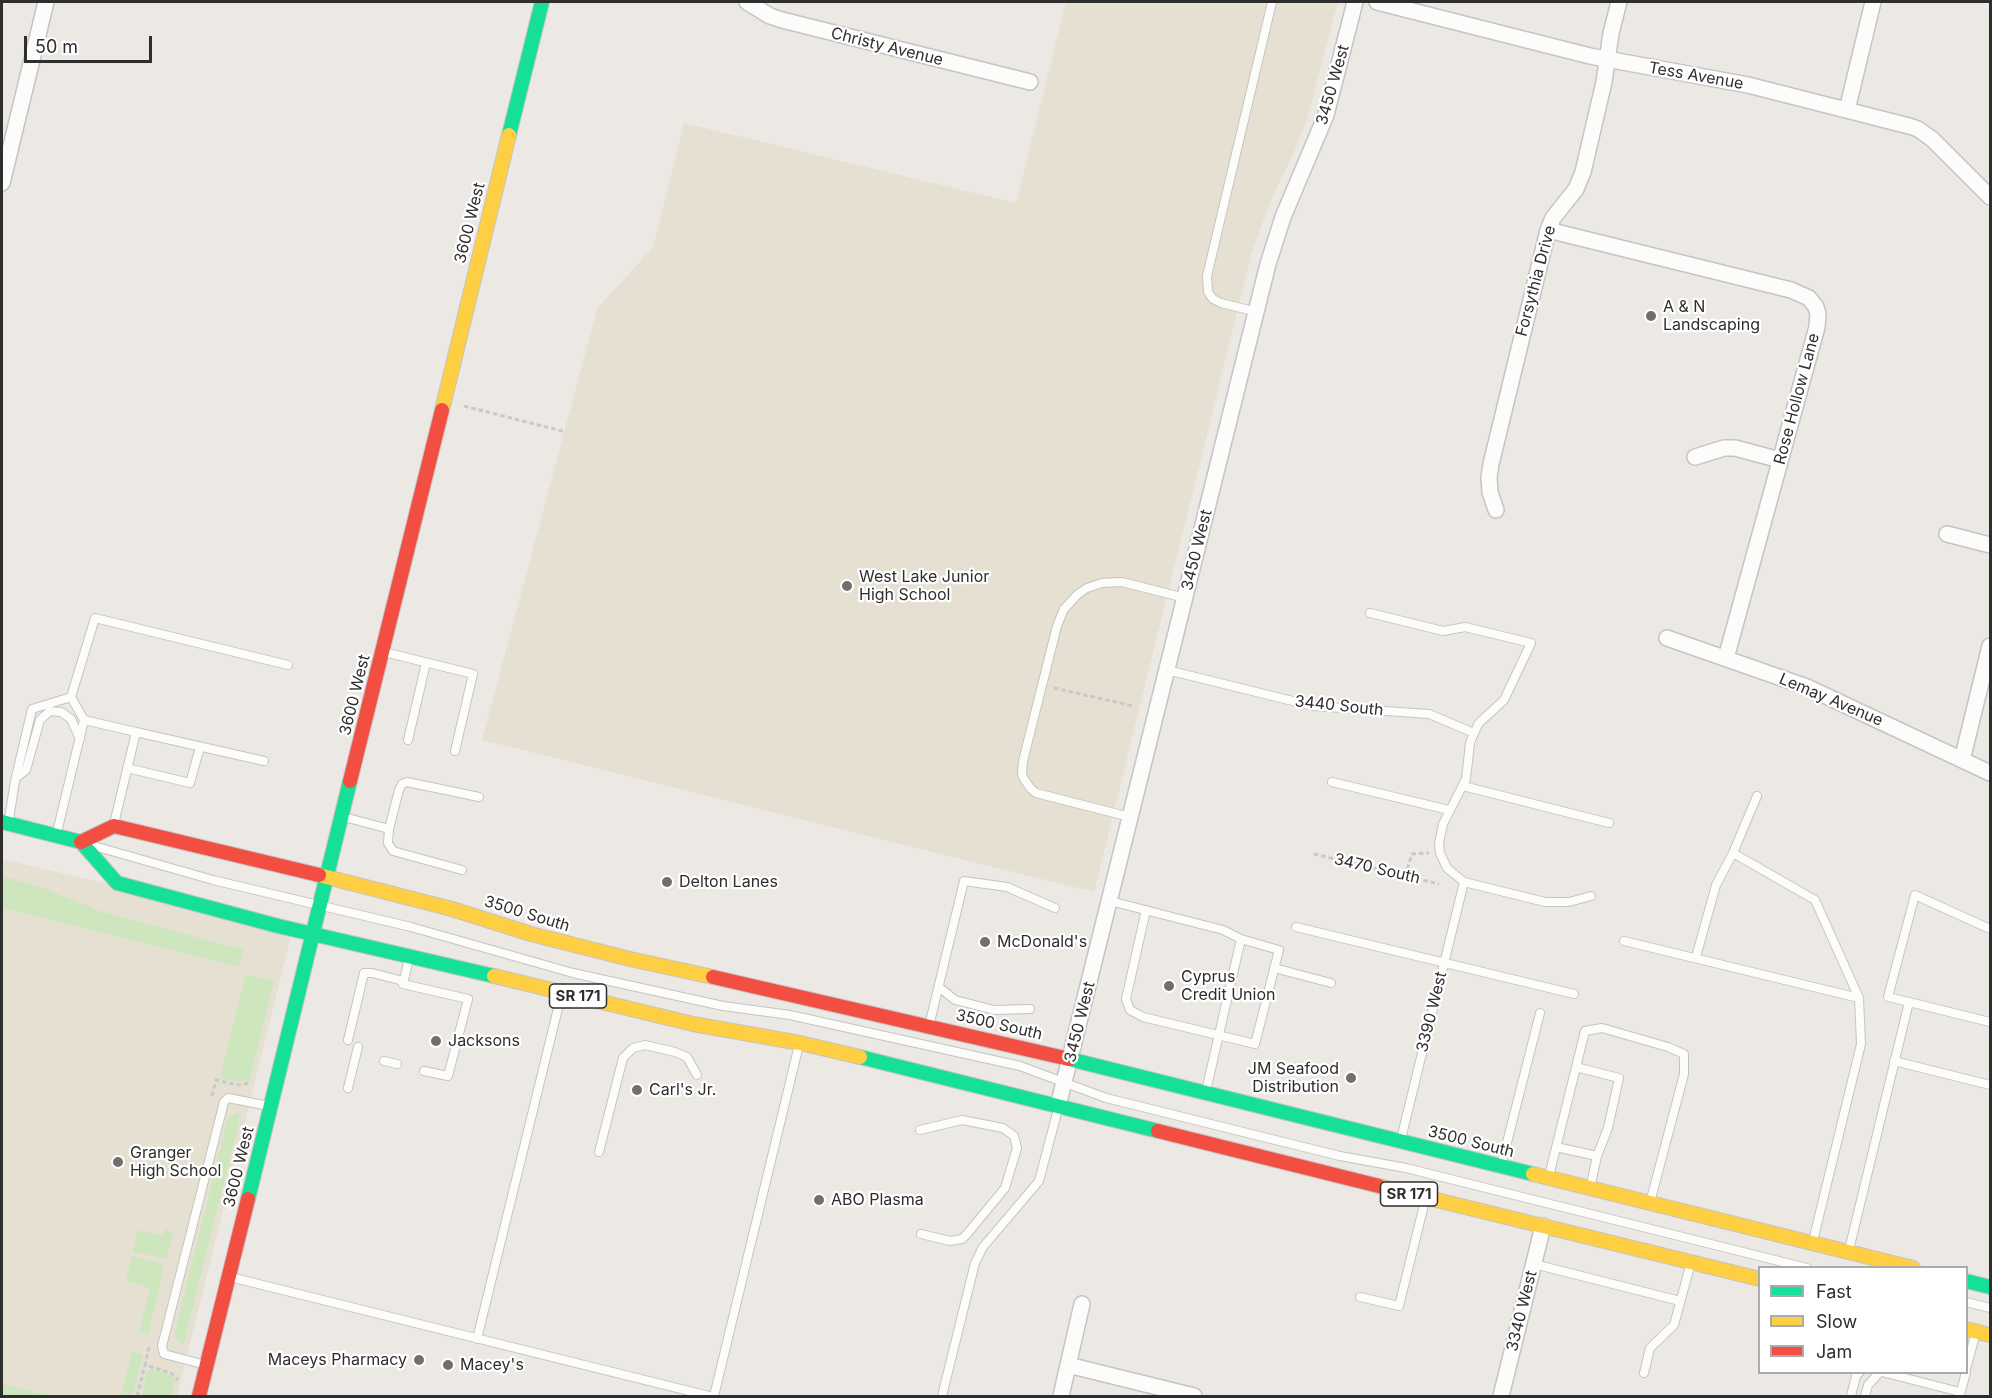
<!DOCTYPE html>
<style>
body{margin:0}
#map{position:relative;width:1992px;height:1398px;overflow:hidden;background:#ece8e4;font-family:Inter,sans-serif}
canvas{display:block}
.frame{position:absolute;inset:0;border:3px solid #2e2e2e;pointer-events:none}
.legend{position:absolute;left:1758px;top:1266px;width:210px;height:108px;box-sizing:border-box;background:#fff;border:2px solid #ababab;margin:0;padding:8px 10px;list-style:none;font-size:18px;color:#2e2e2e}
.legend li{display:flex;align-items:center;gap:12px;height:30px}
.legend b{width:30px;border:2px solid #ababab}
.scale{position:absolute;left:24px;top:36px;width:128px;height:27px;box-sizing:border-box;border:3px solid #2e2e2e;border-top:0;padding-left:8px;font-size:18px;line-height:21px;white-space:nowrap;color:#2e2e2e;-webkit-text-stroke:4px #fff;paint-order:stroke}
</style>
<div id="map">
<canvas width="1992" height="1398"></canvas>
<div class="frame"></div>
<ul class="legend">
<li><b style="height:8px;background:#16e098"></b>Fast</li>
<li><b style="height:8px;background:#ffcf43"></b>Slow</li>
<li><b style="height:8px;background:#f24e42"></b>Jam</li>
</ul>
<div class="scale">50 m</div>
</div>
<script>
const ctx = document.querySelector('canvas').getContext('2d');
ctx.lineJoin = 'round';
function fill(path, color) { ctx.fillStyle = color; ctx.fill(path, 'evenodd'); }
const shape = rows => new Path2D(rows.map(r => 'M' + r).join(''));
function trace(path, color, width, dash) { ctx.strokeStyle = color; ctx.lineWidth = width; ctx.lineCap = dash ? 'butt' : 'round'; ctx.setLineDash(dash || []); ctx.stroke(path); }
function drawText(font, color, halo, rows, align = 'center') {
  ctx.font = font + ' Inter,sans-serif'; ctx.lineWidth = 4.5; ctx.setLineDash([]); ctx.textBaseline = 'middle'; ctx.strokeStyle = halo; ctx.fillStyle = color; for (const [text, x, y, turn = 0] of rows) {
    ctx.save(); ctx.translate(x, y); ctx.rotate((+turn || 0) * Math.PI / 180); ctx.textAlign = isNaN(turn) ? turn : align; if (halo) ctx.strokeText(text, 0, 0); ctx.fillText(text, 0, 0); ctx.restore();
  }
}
const education = shape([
 [1066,2,1338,2,1307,119,1292,157,1271,200,1252,252,1094,892,482,740,597,309,653,247,684,123,1016,203],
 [2,859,293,928,177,1396,2,1396]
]);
const green = shape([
 [2,876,41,887,100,911,244,950,239,967,2,908],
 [246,974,274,981,250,1079,249,1081,241,1082,220,1078],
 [236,1113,240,1113,238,1127,183,1345,176,1340,175,1331,228,1118],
 [164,1229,173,1232,167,1259,133,1252,138,1230,162,1236],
 [132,1256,162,1264,164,1268,148,1335,139,1333,150,1288,126,1281],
 [132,1351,143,1355,134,1392,128,1396,121,1396],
 [152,1369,167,1373,174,1378,175,1381,171,1396,141,1396,147,1372],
 [2,1384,52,1396,2,1396]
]);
const path = shape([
 [464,406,566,432],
 [1054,688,1133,706],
 [1314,854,1439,884],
 [1405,876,1412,854,1429,853],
 [212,1096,216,1080,238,1085,250,1083],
 [149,1347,145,1365,171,1373,178,1380],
 [137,1396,145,1365]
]);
const lane = shape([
 [1257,312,1221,303,1213,299,1208,292,1207,276,1272,2],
 [1370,613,1443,631,1465,627,1531,643,1504,700,1479,723,1474,733,1470,743,1466,779,1443,824,1439,843,1440,853,1447,868,1464,882,1545,902,1569,902,1591,896],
 [384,652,473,674,455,751],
 [1167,670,1313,706,1429,714,1474,733],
 [71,697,95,618,288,665],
 [84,720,136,732],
 [408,740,426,663],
 [127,768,190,783,200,747],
 [16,778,26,770,40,720,50,711,61,712,71,719,80,739],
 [1332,782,1449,810],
 [1463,786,1609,823],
 [344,817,389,829],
 [1130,817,1036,793,1031,789,1024,779,1022,774,1023,761,1057,626,1064,609,1078,594,1087,588,1102,583,1122,582,1185,598],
 [9,819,15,781,32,709,71,697,84,720,57,832],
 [114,824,136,732,264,761],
 [94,846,213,880,411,927,573,973,723,1006,790,1015,826,1023,1020,1066,1106,1098,1340,1156,1406,1168,1807,1268],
 [1733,853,1815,900,1859,998,1861,1044,1813,1241],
 [462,870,393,851,388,843,389,829,399,790,402,784,407,782,479,797],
 [1110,901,1223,930,1241,939,1206,1091],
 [1146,910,1126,999,1130,1010,1143,1017,1255,1044,1279,950,1241,939],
 [1296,927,1574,994],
 [1624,941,1859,998],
 [1696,957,1716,885,1733,853,1757,796],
 [409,959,403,984,468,999,448,1076,424,1071],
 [1274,968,1331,983],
 [939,987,955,1000,994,1010,1030,1009],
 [1909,1002,1888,997,1915,895,1990,929],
 [930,1022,964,881,1007,887,1055,908],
 [348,1040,364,973,372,973,403,981],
 [384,1061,397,1064],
 [1894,1061,1990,1085],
 [1576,1067,1619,1078,1608,1128,1597,1156],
 [348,1088,358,1047],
 [920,1130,962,1120,1003,1128,1014,1136,1017,1148,1005,1188,967,1234,962,1239,950,1241,921,1234],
 [1401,1139,1464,882],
 [1556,1147,1597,1156,1591,1184],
 [599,1152,623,1058,633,1048,645,1045,675,1052,687,1057,697,1075],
 [1502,1162,1540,1013],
 [1549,1176,1585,1031,1602,1028,1668,1047,1684,1054,1684,1074,1651,1199],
 [1849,1250,1909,1002,1990,1022],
 [1534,1264,1680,1301],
 [230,1277,709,1396],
 [1360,1297,1399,1306,1425,1201],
 [1966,1302,1990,1308],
 [477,1339,561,996],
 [206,1365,164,1354,162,1346,224,1102,228,1098,269,1106],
 [1966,1369,1975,1336],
 [1882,1372,1960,1392],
 [1644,1373,1650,1348,1674,1325,1690,1266],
 [1960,1395,1966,1372],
 [714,1396,799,1045],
 [942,1396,975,1263,983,1247,1039,1181,1058,1109],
 [1851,1396,1856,1376,1860,1372],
 [1865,1396,1868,1385,1880,1372]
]);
const street = shape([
 [747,2,770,16,782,20,1030,82],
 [1377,2,1590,56,1748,85,1909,126,1918,129,1932,139,1990,197],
 [1847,110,1873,2],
 [2,183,46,2],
 [1548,230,1791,290,1809,298,1816,307,1818,314,1817,327,1726,658],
 [1695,457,1724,448,1735,448,1780,460],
 [1496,510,1490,492,1489,477,1491,464,1548,230,1553,218,1576,189,1583,172,1604,82,1611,33,1619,2],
 [1947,534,1990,545],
 [1667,638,1807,687,1990,773],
 [1962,760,1990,646],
 [1058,1106,1268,264,1283,217,1326,115,1355,2],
 [1068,1365,1194,1396],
 [1061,1396,1082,1304],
 [1501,1396,1543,1226]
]);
const fast = shape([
 [509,135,542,2],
 [2,822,81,842,117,883,278,926,494,976],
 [860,1057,1158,1131],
 [1069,1059,1533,1174],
 [248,1199,350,781],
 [1966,1281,1990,1287]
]);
const slow = shape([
 [442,410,509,135],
 [319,875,452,909,531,934,630,959,713,977],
 [494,976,693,1024,800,1043,860,1057],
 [1533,1174,1913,1268],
 [1379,1186,1760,1279],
 [1966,1329,1990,1335]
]);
const jam = shape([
 [350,781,442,410],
 [81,842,114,826,319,875],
 [713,977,1069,1059],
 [1158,1131,1379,1186],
 [199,1396,248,1199]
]);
const markers = [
 [1651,316,6,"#706f6e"],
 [847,586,6,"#706f6e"],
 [667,882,6,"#706f6e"],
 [985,942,6,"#706f6e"],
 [1169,986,6,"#706f6e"],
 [436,1041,6,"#706f6e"],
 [1351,1078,6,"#706f6e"],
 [637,1090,6,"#706f6e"],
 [118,1162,6,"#706f6e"],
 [819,1200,6,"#706f6e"],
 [419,1360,6,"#706f6e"],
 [448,1365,6,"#706f6e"]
];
const shields = [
 [578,996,57],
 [1409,1194,57]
];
const shieldNames = [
 ["SR 171",578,996],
 ["SR 171",1409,1194]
];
const streetNames = [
 ["Christy Avenue",887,47,14],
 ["Tess Avenue",1696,76,10],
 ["3450 West",1333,85,-74],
 ["3600 West",470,223,-76],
 ["Forsythia Drive",1536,281,-75],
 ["Rose Hollow Lane",1797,399,-75],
 ["3450 West",1197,550,-76],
 ["3600 West",355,695,-76],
 ["Lemay Avenue",1831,700,23],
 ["3440 South",1339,706,6],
 ["3470 South",1377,869,13],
 ["3500 South",527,914,17],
 ["3390 West",1432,1012,-76],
 ["3450 West",1080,1022,-76],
 ["3500 South",999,1025,13],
 ["3500 South",1471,1142,14],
 ["3600 West",239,1167,-76],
 ["3340 West",1522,1311,-76]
];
const poiNames = [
 ["A & N",1663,307],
 ["Landscaping",1663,325],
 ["West Lake Junior",859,577],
 ["High School",859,595],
 ["Delton Lanes",679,882],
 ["McDonald's",997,942],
 ["Cyprus",1181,977],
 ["Credit Union",1181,995],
 ["Jacksons",448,1041],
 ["JM Seafood",1339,1069,"right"],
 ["Distribution",1339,1087,"right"],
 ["Carl's Jr.",649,1090],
 ["Granger",130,1153],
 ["High School",130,1171],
 ["ABO Plasma",831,1200],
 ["Maceys Pharmacy",407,1360,"right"],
 ["Macey's",460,1365]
];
fill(education, '#e6e0d3');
fill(green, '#cee6be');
trace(lane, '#c5c4c5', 10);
trace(street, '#c5c4c5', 18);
trace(fast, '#c5c4c5', 16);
trace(slow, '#c5c4c5', 16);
trace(jam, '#c5c4c5', 16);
trace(path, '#c9c9c8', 3, [4.5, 3]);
trace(lane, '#fcfcfb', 8);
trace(street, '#fcfcfb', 15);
trace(fast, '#16e098', 14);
trace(slow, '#ffcf43', 14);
trace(jam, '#f24e42', 14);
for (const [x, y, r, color] of markers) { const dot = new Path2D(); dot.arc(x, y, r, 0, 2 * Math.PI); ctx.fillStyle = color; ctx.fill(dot); trace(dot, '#fff', 2); }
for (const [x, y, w] of shields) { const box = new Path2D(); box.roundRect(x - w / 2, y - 12, w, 24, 4.5); ctx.fillStyle = '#fff'; ctx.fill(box); trace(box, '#2e2e2e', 1.5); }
drawText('bold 15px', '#2e2e2e', null, shieldNames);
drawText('16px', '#2e2e2e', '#fff', streetNames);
drawText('16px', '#2e2e2e', '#fff', poiNames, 'left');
</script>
